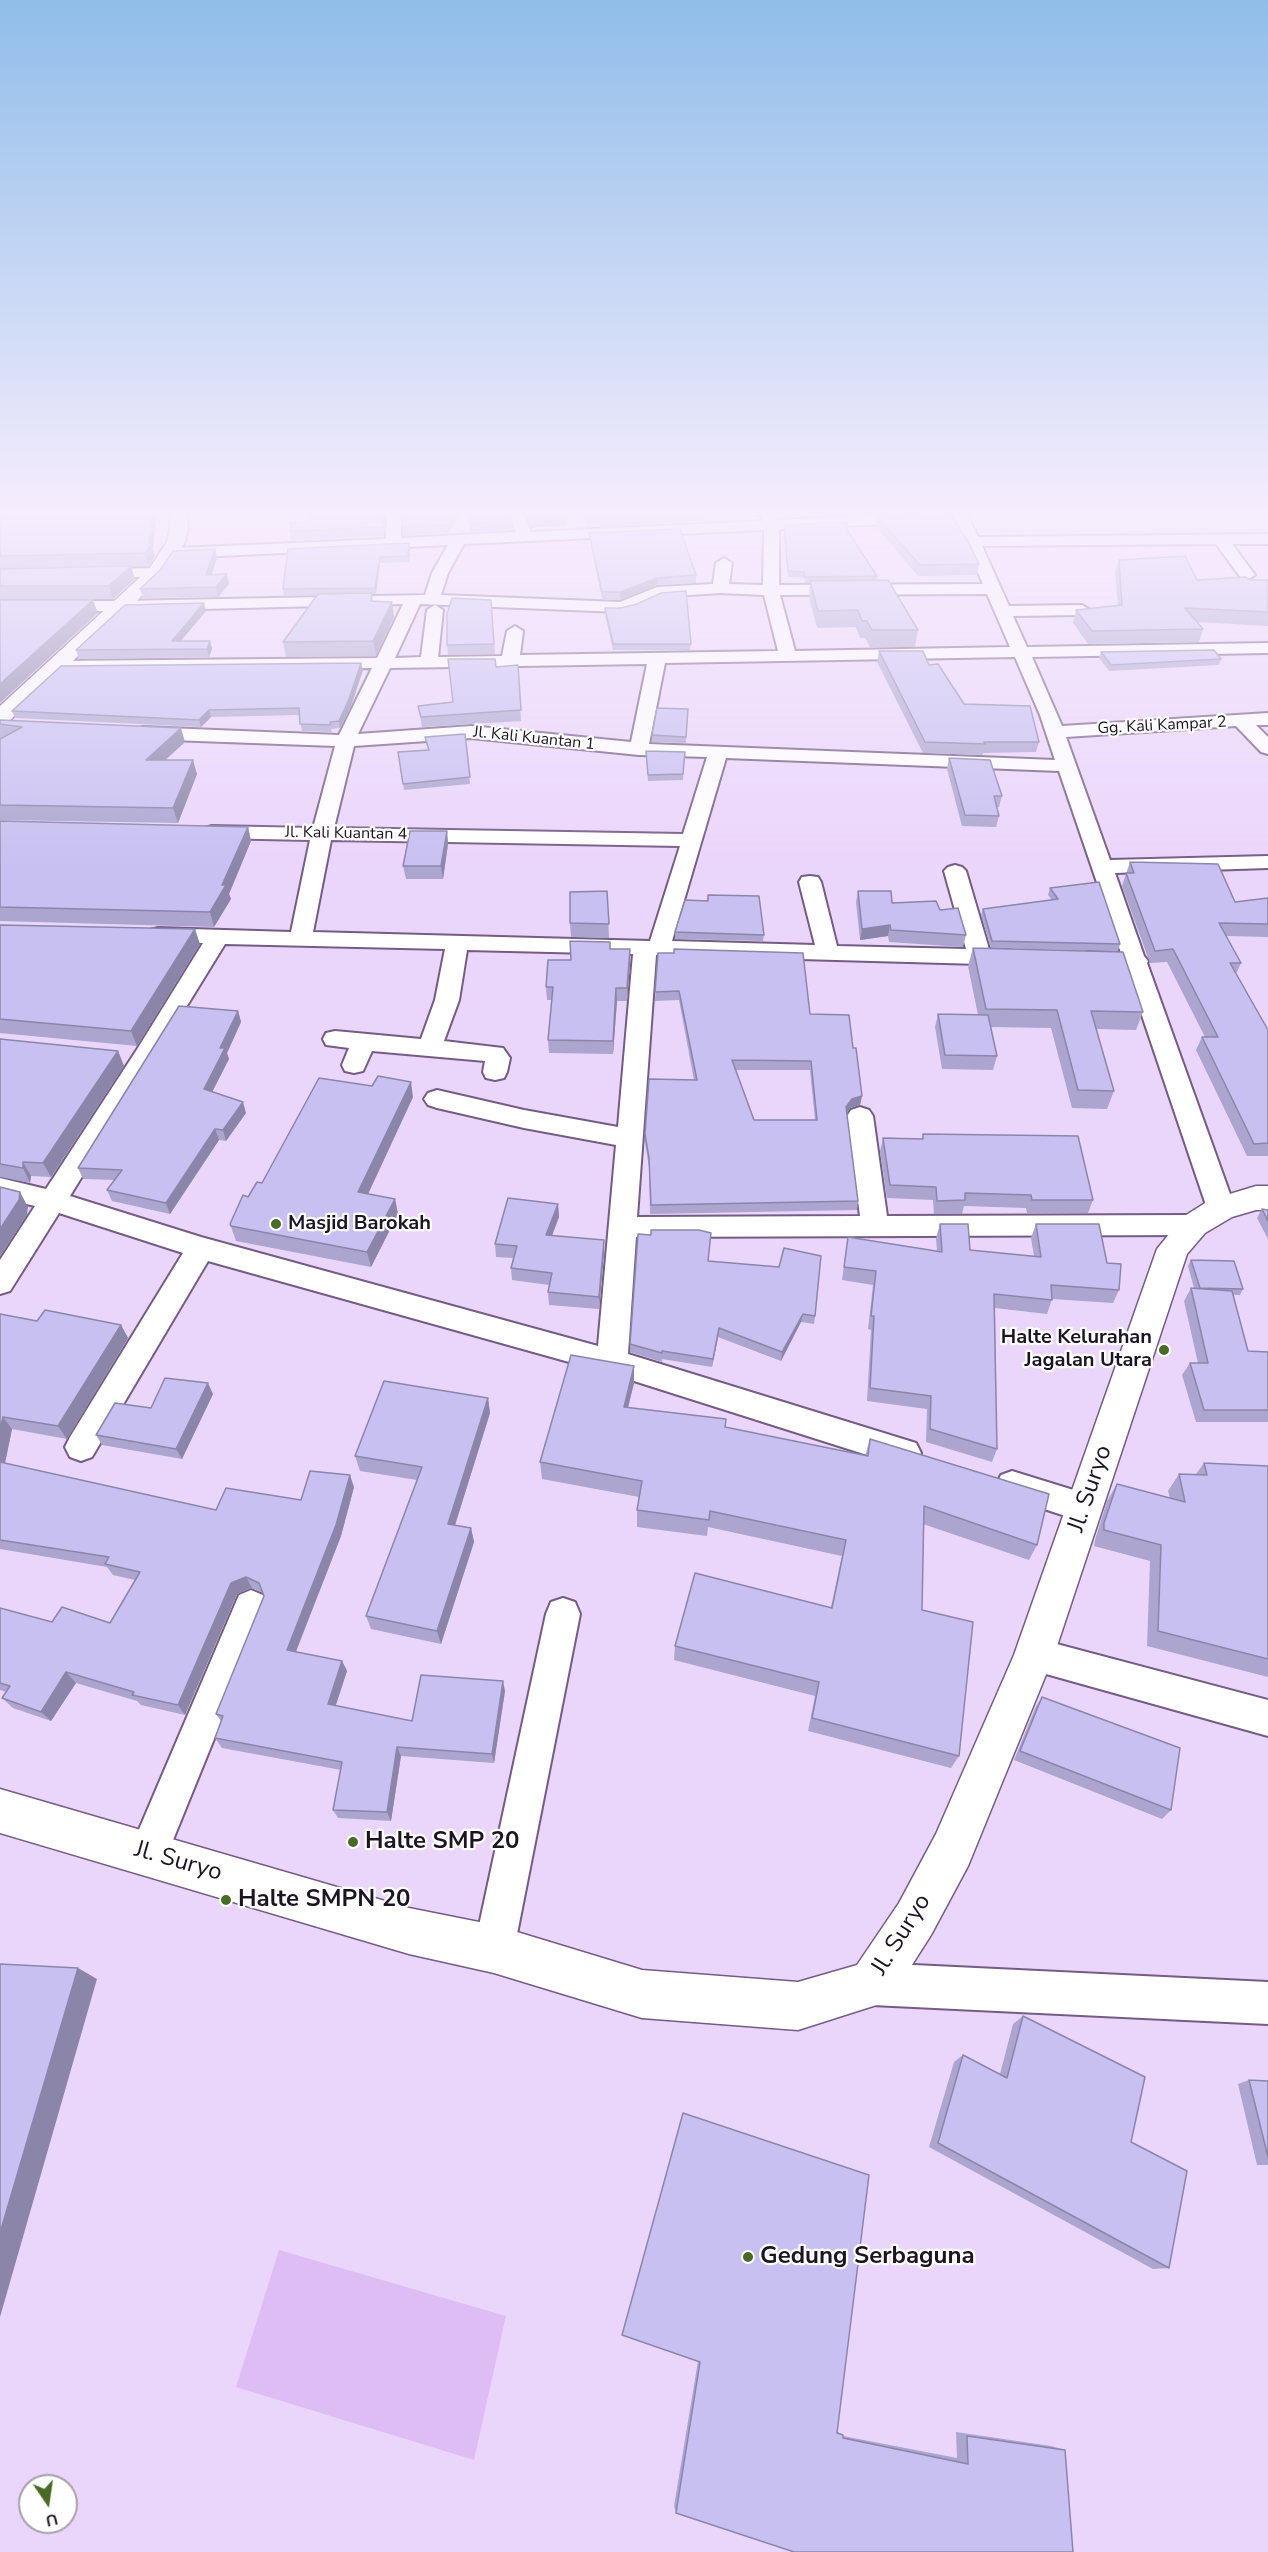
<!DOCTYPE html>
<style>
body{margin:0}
#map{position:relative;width:1268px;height:2552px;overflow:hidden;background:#ebd6fb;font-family:"Nunito Sans",sans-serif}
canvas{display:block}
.north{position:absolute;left:18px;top:2474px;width:60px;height:60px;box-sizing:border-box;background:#fff;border:2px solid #a4a1a7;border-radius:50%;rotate:167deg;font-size:16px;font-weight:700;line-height:24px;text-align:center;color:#1c1323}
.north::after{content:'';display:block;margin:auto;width:21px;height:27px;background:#486a22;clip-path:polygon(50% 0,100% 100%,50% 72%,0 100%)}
</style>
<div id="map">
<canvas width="1268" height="2552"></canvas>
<div class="north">U</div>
</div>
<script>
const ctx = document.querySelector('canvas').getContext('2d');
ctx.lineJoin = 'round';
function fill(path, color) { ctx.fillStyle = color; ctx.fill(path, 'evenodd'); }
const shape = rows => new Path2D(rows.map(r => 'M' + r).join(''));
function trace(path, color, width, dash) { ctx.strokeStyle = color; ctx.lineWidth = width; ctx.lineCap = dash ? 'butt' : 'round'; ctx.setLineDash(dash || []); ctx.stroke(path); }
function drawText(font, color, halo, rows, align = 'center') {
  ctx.font = font + ' "Nunito Sans",sans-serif'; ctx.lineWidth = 4.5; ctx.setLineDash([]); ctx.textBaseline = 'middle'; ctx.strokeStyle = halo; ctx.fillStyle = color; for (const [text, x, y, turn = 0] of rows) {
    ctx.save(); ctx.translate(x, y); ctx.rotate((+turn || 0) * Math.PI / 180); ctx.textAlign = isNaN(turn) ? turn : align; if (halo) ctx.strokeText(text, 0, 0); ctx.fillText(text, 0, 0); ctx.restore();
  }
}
const green = shape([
 [279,2250,506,2316,474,2460,236,2387]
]);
const street = shape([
 [387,510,401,510,401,538,516,532,508,510,522,510,531,532,763,521,756,510,771,510,777,520,965,510,978,537,1268,534,1268,544,1232,544,1255,575,1247,580,1241,578,1216,544,982,546,1009,606,1082,605,1090,610,1082,615,1013,616,1027,647,1268,643,1268,653,1032,657,1062,726,1268,713,1268,725,1256,725,1268,737,1268,754,1261,752,1236,726,1066,737,1110,860,1268,856,1268,868,1115,873,1144,956,1148,961,1147,963,1235,1208,1231,1215,1221,1218,1211,1215,1207,1208,1126,968,1088,966,1080,964,1077,959,1080,954,1088,952,1121,953,1059,771,726,758,672,941,815,945,799,882,802,877,810,876,818,877,821,882,837,946,966,949,944,871,948,867,955,865,962,867,966,871,989,949,1009,950,1017,952,1020,957,1017,962,1009,964,980,964,656,955,637,1217,860,1216,847,1116,851,1110,860,1107,869,1110,873,1116,887,1216,1194,1215,1204,1218,1208,1225,1204,1232,1194,1235,636,1237,628,1354,916,1443,921,1453,916,1463,905,1467,612,1374,208,1261,92,1457,81,1461,70,1457,65,1447,70,1437,183,1253,59,1213,10,1291,0,1294,0,1260,35,1206,0,1198,0,1178,46,1189,136,1051,203,943,158,942,150,940,147,935,150,930,158,928,291,932,310,840,212,838,205,836,202,832,205,828,212,826,313,828,335,746,143,739,136,737,134,733,136,729,143,727,339,735,372,668,55,671,49,670,46,666,49,662,55,661,377,658,403,604,121,611,0,611,0,601,121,601,425,595,432,573,448,545,178,558,170,553,178,548,386,539,387,510],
 [955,521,983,584,779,585,779,529,955,521],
 [764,530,763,585,729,584,732,563,724,558,716,563,713,584,657,587,620,602,441,595,448,573,464,544,764,530],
 [720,593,764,595,778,651,520,655,523,631,515,626,507,631,502,656,438,657,443,610,435,605,427,610,421,657,395,658,420,604,620,612,636,608,660,597,720,593],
 [987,594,1010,647,795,651,780,595,987,594],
 [1015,657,1040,715,1055,760,649,744,665,663,1015,657],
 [647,664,631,742,471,726,358,734,390,668,647,664],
 [471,738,639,755,707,757,683,834,334,828,354,746,471,738],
 [331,840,680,846,650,941,313,932,331,840],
 [225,944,445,949,435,1000,421,1039,335,1031,326,1033,323,1039,326,1045,349,1048,342,1065,345,1071,354,1073,363,1071,372,1051,485,1061,483,1072,486,1078,495,1080,504,1078,507,1072,510,1058,503,1048,444,1041,459,1000,467,950,633,954,618,1127,524,1110,437,1090,428,1093,424,1099,428,1105,437,1108,524,1128,616,1145,598,1346,201,1237,70,1196,225,944],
 [156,568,164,573,162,576,96,579,88,574,96,569,156,568],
 [1012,1471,1096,1497,1100,1507,1096,1517,1084,1522,1001,1495,996,1485,1001,1475,1012,1471],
 [251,1590,263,1595,268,1606,162,1867,148,1872,134,1867,129,1853,239,1595,251,1590],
 [563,1598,575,1602,580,1614,514,1949,508,1963,494,1969,480,1963,474,1949,546,1614,551,1602,563,1598],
 [1034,1638,1268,1700,1268,1736,1021,1667,1016,1655,1021,1643,1034,1638],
 [872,1963,1268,1982,1268,2024,872,2005,857,1999,851,1984,857,1969,872,1963]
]);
const secondary = shape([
 [170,510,186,510,188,529,185,542,162,577,8,722,0,723,0,706,149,569,167,542,170,529,170,510],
 [1256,1186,1268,1186,1268,1210,1256,1210,1232,1217,1205,1233,1187,1254,1054,1655,968,1866,931,1935,889,2001,798,2030,642,2018,494,1973,409,1954,0,1833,0,1789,409,1908,494,1925,642,1970,798,1982,857,1965,899,1903,936,1834,1014,1655,1157,1249,1183,1217,1210,1200,1256,1186]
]);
const wall = shape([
 [0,510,157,510,153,549,155,556,148,566,131,566,135,579,113,599,0,599],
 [313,510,385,510,384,536,291,540,290,531,307,522],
 [462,510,448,533,403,536,402,527],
 [524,510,569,510,567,525,531,528],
 [583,510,737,510,705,514,705,521,587,527],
 [782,510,915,510,864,513,862,511,862,513,783,517],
 [877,517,979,564,977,575,918,576,876,527],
 [512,521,513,530,470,532,469,523],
 [848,522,847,528,846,529,877,576,876,580,918,630,915,647,870,647,865,638,860,638,856,627,817,628,809,597,810,583,805,583,804,578,788,577,784,531,784,525],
 [589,533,696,575,696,583,657,585,620,600,602,599,590,540],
 [215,549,217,558,212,575,229,584,218,597,143,598,140,589],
 [288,549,410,549,409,562,380,563,376,594,372,594,373,601,394,617,376,656,286,657,283,642,317,595,284,596,283,589],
 [1119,560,1197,580,1268,580,1268,626,1197,622,1203,629,1199,642,1088,644,1073,623,1076,610,1118,606,1115,572],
 [491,600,495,654,448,655,447,645],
 [605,608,691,644,690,650,613,650,605,614],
 [206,611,181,641,210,641,212,649,209,657,79,659,76,650],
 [879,651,929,665,964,704,1039,742,1036,752,983,753,982,755,923,753,877,662],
 [1101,652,1221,659,1219,665,1109,671,1099,658],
 [518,665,521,721,422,727,418,706,453,702,496,667],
 [363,670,351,706,340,728,331,729,332,732,302,731,299,715,211,717,201,727,15,718,12,711],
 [688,709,686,743,652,742,652,735],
 [0,720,185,742,165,760,197,774,178,823,0,820,0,739,1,738,0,738],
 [465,734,470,784,404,790,398,752,428,750,425,737],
 [646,751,685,752,683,780,648,781],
 [949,758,1002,796,999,807,997,807,999,816,996,827,962,826,947,769],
 [0,821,248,827,251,841,229,894,231,899,214,927,0,921],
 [447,831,448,844,443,879,406,879,403,866],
 [1130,862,1235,902,1268,898,1268,937,1226,936,1241,963,1236,974,1268,1030,1268,1156,1247,1156,1196,1050,1202,1037,1205,1037,1167,962,1150,963,1122,886],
 [1050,888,1120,944,1118,951,991,948,981,915,983,909,1052,900,1048,895],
 [607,891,609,938,571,937,570,923],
 [858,891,892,903,940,910,966,935,963,947,889,942,888,936,860,940,856,902],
 [708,895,764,935,763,941,675,939,675,932,707,901],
 [0,925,200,944,137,1046,0,1033],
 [973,948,1143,1012,1136,1030,1096,1029,1114,1091,1107,1109,1072,1108,1051,1028,991,1027,997,1056,993,1070,942,1069,935,1027,938,1014,978,1015,968,966],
 [610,949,630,949,630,962,627,1001,617,1001,613,1054,549,1053,548,1040,552,1000,547,1000,546,987,571,960],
 [658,953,810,1014,853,1048,862,1096,860,1105,850,1108,847,1113,858,1201,857,1210,650,1214,649,1167,645,1143,645,1134,694,1080,679,1000,655,1001],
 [736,1070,810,1070,815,1120,754,1120],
 [238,1011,241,1022,227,1053,229,1059,212,1092,246,1113,226,1141,219,1140,170,1214,112,1201,107,1190,115,1180,83,1179,78,1168],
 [0,1039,118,1051,124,1066,51,1177,31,1176,30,1183,0,1177],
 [413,1097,368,1194,395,1199,398,1214,371,1267,236,1241,230,1224,262,1183],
 [923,1134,1093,1200,1088,1213,1027,1213,1026,1208,964,1206,962,1214,934,1214,933,1200,887,1198,880,1151,883,1138,922,1139],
 [558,1204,559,1217,552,1236,604,1240,604,1253,599,1309,549,1305,548,1292,549,1285,512,1280,511,1268,513,1258,496,1257,495,1244],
 [1262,1209,1268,1210,1268,1239,1257,1218],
 [940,1224,970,1250,1034,1256,1031,1238,1036,1224,1107,1263,1119,1290,1113,1303,1052,1299,1047,1314,995,1308,997,1449,992,1462,926,1442,927,1409,867,1401,871,1330,868,1329,873,1285,842,1280,848,1237,937,1251,936,1238],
 [1191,1260,1243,1289,1240,1295,1233,1295,1248,1351,1268,1352,1268,1422,1196,1422,1182,1375,1190,1363,1198,1363,1184,1301,1191,1288,1194,1288,1188,1266],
 [709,1261,815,1316,814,1324,801,1322,781,1361,718,1337,712,1367,662,1359,662,1362,630,1352,630,1344],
 [0,1314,37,1321,121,1325,128,1338,67,1439,12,1429,5,1463,216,1510,301,1500,354,1487,341,1536,296,1652,342,1661,347,1671,335,1706,412,1721,505,1691,494,1763,401,1756,391,1821,338,1818,333,1810,341,1770,222,1748,215,1738,221,1721,216,1714,264,1596,263,1593,252,1588,237,1594,185,1715,141,1705,137,1701,76,1683,51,1721,13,1708,2,1698,6,1692,0,1690,0,1608,52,1622,110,1623,135,1580,113,1575,107,1567,0,1549],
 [634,1383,628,1407,865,1456,870,1439,1037,1545,1029,1560,923,1524,922,1610,959,1756,951,1768,808,1731,815,1696,674,1660,675,1646,831,1607,842,1556,708,1527,707,1536,637,1527,637,1510,639,1497,542,1479,540,1462],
 [213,1394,182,1459,102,1445,96,1435,151,1408],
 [488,1398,490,1413,455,1525,471,1528,474,1542,441,1644,371,1629,366,1616,417,1480,360,1471,355,1456],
 [1204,1463,1268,1466,1268,1677,1147,1646,1150,1561,1094,1546,1095,1540,1107,1501,1117,1484,1170,1498,1168,1491,1179,1474,1196,1474],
 [1042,1697,1171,1810,1162,1819,1014,1760,1036,1706],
 [1023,2016,1131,2142,1169,2268,1153,2269,929,2147,954,2062,963,2055,1000,2074,1013,2024],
 [1249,2080,1268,2081,1268,2165,1257,2165,1238,2084],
 [683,2113,837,2431,843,2436,957,2458,956,2432,1051,2446,1065,2450,676,2513,674,2506,698,2361]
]);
const shadedWall = shape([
 [153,510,157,510,153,549,155,556,148,566,145,553,149,543],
 [383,510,385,510,384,536,383,527],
 [456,510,462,510,448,533,447,525],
 [567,510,569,510,567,525,531,528,530,519],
 [701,510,737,510,705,514,705,512],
 [409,543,410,549,409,562,408,556],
 [215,549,217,558,208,585,206,575],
 [380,557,380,563,376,594,375,588],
 [131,566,135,579,113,599,109,586],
 [227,574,229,584,218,597,216,587],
 [657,578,657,585,620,600,620,592],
 [93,600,98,613,0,703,0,684],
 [392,602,394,617,376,656,373,641],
 [204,603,206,611,174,649,172,641],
 [210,641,212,649,209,657,207,649],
 [361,663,363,670,351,706,340,728,339,721],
 [209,710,211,717,201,727,199,720],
 [181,728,185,742,150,774,146,760],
 [193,760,197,774,178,823,173,808],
 [248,827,251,841,229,894,231,899,214,927,210,912],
 [447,831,448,844,443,879,441,866],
 [890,925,888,936,860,940,862,929],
 [195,929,200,944,137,1046,131,1031],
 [630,949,630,962,627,1001,627,988],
 [616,988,617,1001,613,1054,613,1041],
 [238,1011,241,1022,227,1053,229,1059,208,1100,204,1089,220,1048],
 [118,1051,124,1066,51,1177,43,1163],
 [411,1082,413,1097,362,1207,358,1192],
 [862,1096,860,1105,850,1108,845,1116,846,1107,852,1099],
 [243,1102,246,1113,226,1141,223,1130],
 [215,1129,219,1140,170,1214,166,1203],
 [23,1162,31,1176,30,1183,23,1168],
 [20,1192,28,1207,27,1215,0,1256,0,1229],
 [395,1199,398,1214,371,1267,367,1252],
 [558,1204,559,1217,547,1248,546,1235],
 [604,1240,604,1253,599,1309,599,1297],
 [803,1314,801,1322,781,1361,782,1352],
 [121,1325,128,1338,67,1439,58,1426],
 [719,1328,718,1337,712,1367,713,1359],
 [634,1366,634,1383,624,1424,624,1407],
 [208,1383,213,1394,182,1459,176,1449],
 [488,1398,490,1413,451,1538,448,1524],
 [3,1417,12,1429,3,1473,0,1469,0,1431],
 [350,1475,354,1487,341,1536,292,1661,287,1650],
 [471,1528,474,1542,441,1644,437,1631],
 [246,1577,252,1588,237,1594,185,1715,178,1705,231,1583],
 [342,1661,347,1671,333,1714,328,1704],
 [66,1672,76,1683,51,1721,41,1712],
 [503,1681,505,1691,494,1763,492,1754],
 [397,1747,401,1756,391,1821,387,1812],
 [78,1968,97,1979,0,2317,0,2233]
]);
const building = shape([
 [0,510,153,510,149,543,152,543,145,553,0,556,0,510],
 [313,510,383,510,383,527,290,531,291,523,307,522,313,510],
 [402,510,456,510,447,525,402,527,402,510],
 [472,510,508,510,512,521,469,523,472,510],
 [527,510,567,510,566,516,530,519,527,510],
 [585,510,704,510,705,512,587,518,585,510],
 [950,513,969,543,979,564,920,565,877,517,950,513],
 [848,522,844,525,877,576,805,577,804,572,788,571,784,525,848,522],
 [680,529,696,575,657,578,620,592,602,592,589,533,680,529],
 [409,543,408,556,380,557,375,588,283,589,288,549,409,543],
 [215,549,206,575,227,574,216,587,140,589,161,569,173,551,215,549],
 [1185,556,1197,580,1246,577,1250,580,1268,580,1268,612,1185,608,1203,629,1092,631,1076,610,1122,605,1119,560,1185,556],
 [131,566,109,586,0,586,0,569,131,566],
 [888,580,918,630,872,630,867,621,862,621,858,610,818,611,810,581,888,580],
 [686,591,691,644,613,644,605,608,621,608,637,604,661,593,686,591],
 [372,593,371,601,392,602,373,641,283,642,318,594,372,593],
 [452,598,491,600,494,644,447,645,447,614,452,598],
 [0,600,93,600,0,684,0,600],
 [204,603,172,641,210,641,207,649,76,650,125,605,204,603],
 [1214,650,1221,659,1111,665,1101,652,1214,650],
 [879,651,923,651,929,665,938,664,964,704,1030,706,1039,742,984,742,985,744,925,742,879,651],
 [448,659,495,659,496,667,518,665,521,710,421,717,418,706,453,702,448,659],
 [361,663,349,699,339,721,330,722,331,725,300,724,299,708,209,710,199,720,12,711,61,666,361,663],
 [657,708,688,709,686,737,652,735,657,708],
 [0,720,181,728,146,760,193,760,173,808,0,805,0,739,22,727,0,724,0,720],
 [465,734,470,777,403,784,398,752,429,750,425,737,465,734],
 [646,751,685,752,683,774,648,775,646,751],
 [949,758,990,760,1002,796,994,796,999,816,965,815,949,758],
 [0,821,248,827,222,885,226,885,210,912,0,907,0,821],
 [410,831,447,831,441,866,403,866,410,831],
 [1130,862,1218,864,1235,902,1268,898,1268,924,1219,923,1241,963,1230,963,1268,1030,1268,1143,1254,1144,1202,1037,1218,1037,1173,949,1155,951,1126,873,1134,873,1130,862],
 [1099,882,1120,944,992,941,983,909,1058,899,1050,888,1099,882],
 [607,891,609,924,570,923,570,892,607,891],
 [858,891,891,891,892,903,936,901,940,910,958,908,966,935,891,930,890,925,862,929,858,891],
 [708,895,759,896,764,935,675,932,685,900,708,901,708,895],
 [0,925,195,929,131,1031,0,1019,0,925],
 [570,941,610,942,610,949,630,949,627,988,616,988,613,1041,548,1040,553,987,546,987,548,960,571,960,570,941],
 [973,948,1123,952,1143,1012,1091,1011,1114,1091,1078,1090,1057,1010,986,1009,973,948],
 [674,949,803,953,810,1014,849,1015,853,1048,856,1048,862,1096,852,1099,846,1107,858,1201,651,1205,649,1158,645,1134,649,1079,697,1080,679,991,655,992,658,953,674,953,674,949],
 [732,1060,811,1061,817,1120,754,1120,732,1060],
 [179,1006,238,1011,220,1048,225,1048,204,1089,243,1102,223,1130,215,1129,166,1203,107,1190,122,1170,78,1168,179,1006],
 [938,1014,988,1015,997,1056,945,1055,938,1014],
 [0,1039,118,1051,43,1163,23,1162,23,1168,0,1164,0,1039],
 [378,1076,411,1082,358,1192,395,1199,367,1252,231,1226,230,1224,243,1195,248,1197,257,1182,262,1183,319,1078,372,1086,378,1076],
 [923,1134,1078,1136,1093,1200,1032,1200,1031,1195,965,1193,965,1200,937,1201,936,1187,890,1185,883,1138,923,1139,923,1134],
 [0,1187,20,1192,19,1200,0,1229,0,1187],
 [508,1198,558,1204,546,1235,604,1240,599,1297,548,1292,552,1273,511,1268,517,1246,495,1244,508,1198],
 [1262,1209,1268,1210,1268,1221,1262,1209],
 [940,1224,968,1224,970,1250,1041,1257,1036,1224,1099,1224,1107,1263,1121,1264,1119,1290,1051,1285,1052,1300,994,1294,997,1449,930,1429,931,1396,870,1388,874,1316,871,1316,876,1271,844,1267,848,1237,942,1252,940,1224],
 [651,1230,699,1230,711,1233,708,1261,779,1267,784,1248,821,1256,815,1316,803,1314,782,1352,719,1328,713,1359,662,1351,662,1353,630,1344,638,1234,651,1235,651,1230],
 [1191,1260,1234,1261,1243,1289,1200,1288,1191,1260],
 [1191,1288,1232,1291,1248,1351,1268,1352,1268,1410,1204,1410,1190,1363,1208,1363,1191,1288],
 [45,1310,121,1325,58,1426,3,1417,0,1431,0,1314,37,1321,45,1310],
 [571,1355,634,1366,624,1407,726,1419,725,1427,868,1456,870,1439,1049,1494,1037,1545,924,1506,922,1610,973,1622,959,1756,812,1718,819,1682,675,1646,695,1573,832,1608,846,1540,710,1511,709,1520,637,1510,642,1481,540,1462,571,1355],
 [165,1378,208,1383,176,1449,96,1435,115,1403,151,1408,165,1378],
 [384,1381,488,1398,448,1524,471,1528,437,1631,366,1616,422,1467,355,1456,384,1381],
 [0,1462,216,1510,226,1488,301,1500,310,1471,350,1475,336,1525,287,1650,342,1661,328,1704,412,1721,421,1675,503,1681,492,1754,397,1747,387,1812,333,1810,342,1762,215,1738,223,1716,216,1714,264,1596,259,1583,246,1577,231,1583,178,1705,132,1695,134,1692,66,1672,41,1712,2,1698,10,1686,0,1683,0,1608,52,1622,62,1607,110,1623,140,1572,105,1564,109,1557,0,1540,0,1462],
 [1204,1463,1268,1466,1268,1659,1158,1631,1161,1545,1104,1530,1104,1523,1117,1484,1185,1502,1179,1474,1207,1475,1204,1463],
 [1042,1697,1180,1748,1171,1810,1020,1751,1042,1697],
 [0,1964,78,1968,0,2233,0,1964],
 [1023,2016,1145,2077,1131,2142,1187,2171,1169,2268,938,2143,963,2055,1007,2078,1023,2016],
 [1249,2080,1268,2081,1268,2157,1249,2080],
 [683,2113,869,2175,837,2433,843,2435,843,2438,968,2464,967,2436,1065,2450,1073,2552,794,2552,676,2513,700,2362,622,2335,683,2113]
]);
const markers = [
 [276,1224,6,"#486a22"],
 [1164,1350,6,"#486a22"],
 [353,1842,6,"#486a22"],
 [226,1900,6,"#486a22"],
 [748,2257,6,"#486a22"]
];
const farStreetnames = [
 ["Gg. Kali Kampar 2",1162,726,-3],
 ["Jl. Kali Kuantan 1",534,739,6],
 ["Jl. Kali Kuantan 4",346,834,1]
];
const poiNames = [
 ["Masjid Barokah",288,1224],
 ["Halte Kelurahan",1152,1338,"right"],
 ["Jagalan Utara",1152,1361,"right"]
];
const nearStreetnames = [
 ["Jl. Suryo",1091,1489,-71],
 ["Jl. Suryo",178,1862,16],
 ["Jl. Suryo",902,1935,-58]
];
const nearPoinames = [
 ["Halte SMP 20",365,1842],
 ["Halte SMPN 20",238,1900],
 ["Gedung Serbaguna",760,2257]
];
fill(green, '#debdf5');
trace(street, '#745c84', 4);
trace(secondary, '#745c84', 3);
fill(street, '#fff');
fill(secondary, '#fff');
fill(wall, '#aba5cf');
fill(shadedWall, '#8b86a9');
fill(building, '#c7c0f1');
trace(building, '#8b86a9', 1.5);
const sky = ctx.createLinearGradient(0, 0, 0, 868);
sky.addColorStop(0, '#90bdea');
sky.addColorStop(0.59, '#f6edfd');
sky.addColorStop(1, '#f6edfd00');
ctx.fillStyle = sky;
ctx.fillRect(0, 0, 1268, 868);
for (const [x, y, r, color] of markers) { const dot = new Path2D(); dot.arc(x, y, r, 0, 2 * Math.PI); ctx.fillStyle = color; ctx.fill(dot); trace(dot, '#fff', 2); }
drawText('16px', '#1c1323', '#fff', farStreetnames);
drawText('bold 20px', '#1c1323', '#fff', poiNames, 'left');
drawText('24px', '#1c1323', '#fff', nearStreetnames);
drawText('bold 24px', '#1c1323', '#fff', nearPoinames, 'left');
</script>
